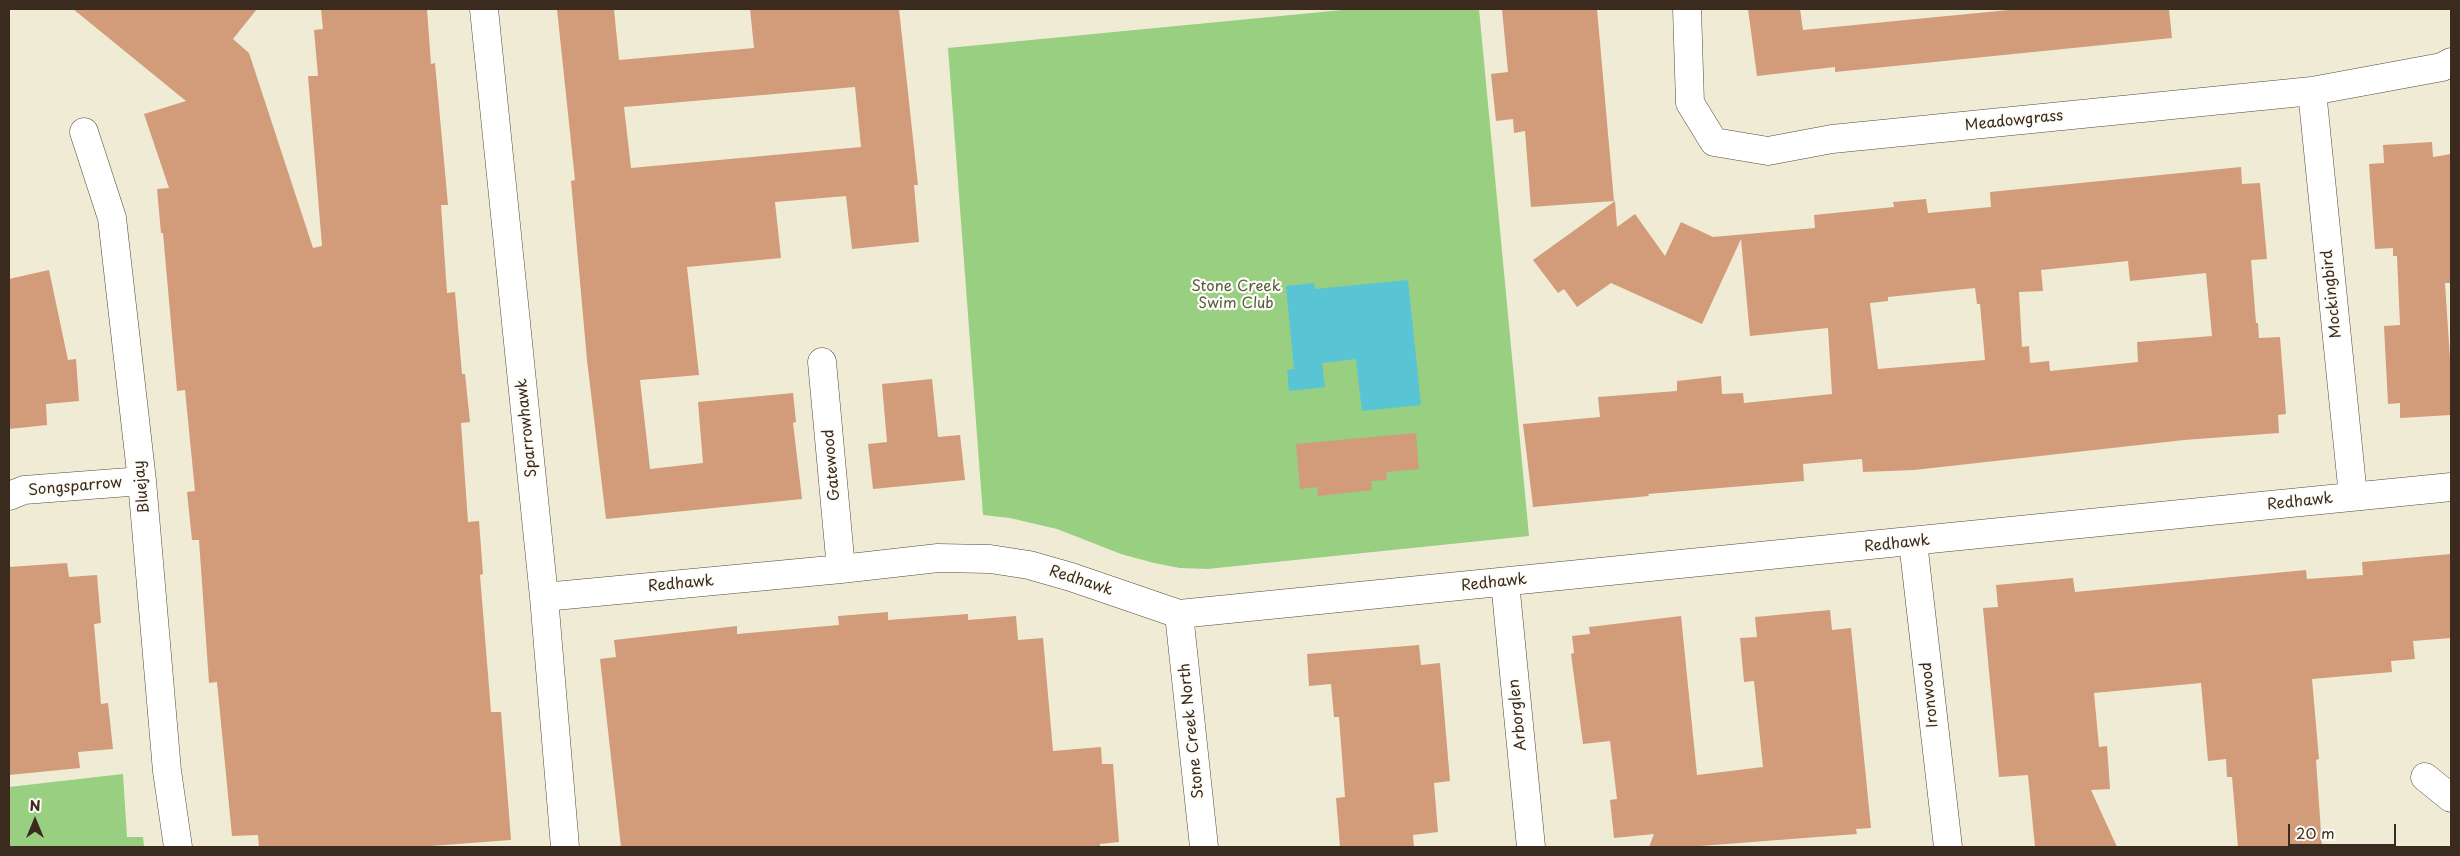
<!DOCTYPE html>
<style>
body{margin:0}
#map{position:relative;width:2460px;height:856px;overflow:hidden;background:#f0ebd4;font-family:"Playpen Sans",sans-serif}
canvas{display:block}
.frame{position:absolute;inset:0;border:10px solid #3b2a1e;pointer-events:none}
.north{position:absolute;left:10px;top:796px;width:50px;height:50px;-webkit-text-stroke:4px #fdfcf7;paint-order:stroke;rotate:0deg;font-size:14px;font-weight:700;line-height:20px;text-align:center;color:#3b2a1e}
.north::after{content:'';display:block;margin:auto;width:18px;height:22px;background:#3b2a1e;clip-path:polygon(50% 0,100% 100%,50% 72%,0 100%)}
.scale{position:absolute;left:2288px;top:824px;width:108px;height:22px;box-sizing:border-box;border:2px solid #3b2a1e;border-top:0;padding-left:6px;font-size:15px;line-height:18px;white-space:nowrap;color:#3b2a1e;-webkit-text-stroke:4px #fdfcf7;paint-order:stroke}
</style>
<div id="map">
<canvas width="2460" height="856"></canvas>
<div class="frame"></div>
<div class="north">N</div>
<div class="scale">20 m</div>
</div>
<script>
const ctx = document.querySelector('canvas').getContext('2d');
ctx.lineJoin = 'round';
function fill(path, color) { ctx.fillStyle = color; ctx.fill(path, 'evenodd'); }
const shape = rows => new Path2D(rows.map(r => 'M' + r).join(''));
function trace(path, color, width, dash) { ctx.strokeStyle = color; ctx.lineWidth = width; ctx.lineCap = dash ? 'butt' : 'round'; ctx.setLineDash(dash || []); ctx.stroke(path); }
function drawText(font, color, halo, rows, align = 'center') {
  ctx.font = font + ' "Playpen Sans",sans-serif'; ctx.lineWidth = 4.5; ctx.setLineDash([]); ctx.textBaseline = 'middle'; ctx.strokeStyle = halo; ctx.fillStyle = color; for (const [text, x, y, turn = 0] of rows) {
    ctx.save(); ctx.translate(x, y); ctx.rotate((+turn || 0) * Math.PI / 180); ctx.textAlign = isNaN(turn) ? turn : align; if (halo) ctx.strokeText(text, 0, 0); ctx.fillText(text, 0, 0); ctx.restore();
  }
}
const green = shape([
 [1353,9,1479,9,1529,536,1207,569,1180,568,1154,563,1121,554,1057,529,1010,518,983,515,948,48],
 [123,774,127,837,143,837,144,847,9,847,9,787]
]);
const water = shape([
 [1408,280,1421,405,1362,411,1356,359,1322,363,1325,387,1289,391,1287,370,1294,369,1286,286,1314,283,1315,289]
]);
const building = shape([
 [73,9,257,9,233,39,249,53,313,248,322,246,308,76,318,76,314,30,323,29,321,9,427,9,431,64,435,63,448,205,441,205,447,293,455,292,462,374,465,374,470,422,461,423,468,522,479,521,483,574,480,575,491,712,501,712,511,840,418,847,259,847,258,835,232,836,217,682,209,683,199,540,192,540,187,492,195,491,185,390,177,391,163,233,161,233,157,189,169,188,144,114,186,101],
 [557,9,614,9,619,60,754,48,750,9,899,9,918,185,914,185,919,242,852,249,846,196,775,202,781,258,687,267,699,375,640,380,650,469,703,463,698,402,793,393,796,422,793,423,802,499,606,519,587,360,571,181,575,180],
 [855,87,861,147,631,168,624,107],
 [1502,9,1597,9,1614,201,1531,207,1525,131,1514,133,1513,119,1496,121,1491,74,1508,72],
 [1748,9,1800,9,1803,30,2019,9,2169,9,2172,38,1835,72,1835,67,1757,76],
 [2432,142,2433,157,2451,154,2451,283,2445,283,2451,374,2451,415,2400,418,2400,403,2388,404,2384,326,2400,325,2397,256,2393,256,2393,248,2375,249,2369,164,2384,163,2383,145],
 [2241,167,2242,184,2260,183,2267,259,2251,260,2256,323,2258,323,2259,338,2280,337,2286,414,2278,415,2279,433,2184,440,1914,470,1863,472,1862,459,1803,464,1804,481,1648,494,1649,496,1533,507,1523,424,1600,417,1598,397,1677,391,1677,381,1721,376,1722,394,1743,393,1744,403,1832,394,1828,328,1750,336,1741,239,1702,324,1611,283,1577,307,1564,289,1558,293,1533,260,1615,201,1617,227,1635,214,1665,256,1681,222,1713,237,1815,228,1814,215,1894,207,1893,202,1926,199,1928,213,1991,207,1990,192],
 [2128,261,2130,281,2206,273,2212,336,2137,342,2138,362,2050,371,2049,361,2030,363,2029,346,2022,347,2019,292,2043,291,2041,270],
 [1975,288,1977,304,1980,304,1985,360,1878,369,1870,303,1888,301,1888,297],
 [49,270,68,360,76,359,79,401,46,404,47,425,9,429,9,279],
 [932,379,938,437,960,435,965,480,873,489,868,444,887,442,882,384],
 [1416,433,1419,469,1386,472,1387,480,1371,481,1372,490,1318,496,1317,487,1300,489,1296,444],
 [2451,554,2451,638,2413,641,2415,659,2391,661,2392,672,2312,679,2319,759,2316,760,2322,847,2238,847,2232,777,2227,777,2226,759,2208,761,2201,683,2094,693,2099,747,2107,746,2110,789,2091,790,2117,847,2035,847,2028,775,1999,777,1983,608,1998,607,1996,585,2073,578,2075,592,2306,570,2307,579,2363,575,2362,562],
 [67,563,69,577,97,575,101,623,94,624,101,704,108,703,113,749,78,752,80,768,9,775,9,567],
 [1830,610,1832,630,1851,628,1871,828,1856,829,1857,834,1687,847,1649,847,1654,834,1614,838,1610,800,1617,799,1610,741,1583,744,1571,654,1574,653,1572,636,1590,634,1589,627,1681,616,1697,775,1763,767,1754,681,1744,682,1740,638,1757,637,1755,617],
 [888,612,888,620,968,614,968,620,1016,616,1018,640,1043,638,1053,751,1101,747,1102,764,1113,764,1119,842,1100,844,1100,847,621,847,600,659,616,657,614,640,737,626,737,634,839,625,838,616],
 [1419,645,1421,665,1440,663,1450,781,1434,783,1438,832,1413,835,1414,847,1340,847,1336,798,1345,797,1339,717,1334,717,1331,684,1309,686,1307,654]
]);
const street = shape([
 [484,9,544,597,565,847],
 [1687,9,1690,103,1714,142,1768,151,1832,139,2312,91,2442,67,2451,62],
 [2312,91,2353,496],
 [84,132,112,218,142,481,167,771,178,847],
 [822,362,841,569],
 [9,496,24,490,142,481],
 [1913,542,1948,847],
 [1505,582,1531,847],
 [544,597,841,569,938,558,990,559,1029,565,1071,577,1179,614,2451,487],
 [2425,777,2451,798]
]);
const secondary = shape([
 [1179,614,1204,847]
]);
const streetNames = [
 ["Meadowgrass",2014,121,-6],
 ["Mockingbird",2332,294,-96],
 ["Sparrowhawk",527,428,-96],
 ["Gatewood",832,465,-95],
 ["Songsparrow",75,487,-5],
 ["Bluejay",142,487,-96],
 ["Redhawk",2300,502,-6],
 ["Redhawk",1897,544,-6],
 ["Redhawk",1081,581,18],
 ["Redhawk",1494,583,-6],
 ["Redhawk",681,584,-5],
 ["Ironwood",1930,695,-96],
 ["Arborglen",1518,715,-96],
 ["Stone Creek North",1192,731,-96]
];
const parkNames = [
 ["Stone Creek",1236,287],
 ["Swim Club",1236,304]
];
fill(green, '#98cf81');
fill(water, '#59c4d4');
fill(building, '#d29c7a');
trace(street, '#564739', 29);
trace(secondary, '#564739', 29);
trace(street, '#fff', 28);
trace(secondary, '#fff', 28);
drawText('15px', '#3b2a1e', '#fdfcf7', streetNames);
drawText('15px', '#575c3c', '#fdfcf7', parkNames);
</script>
